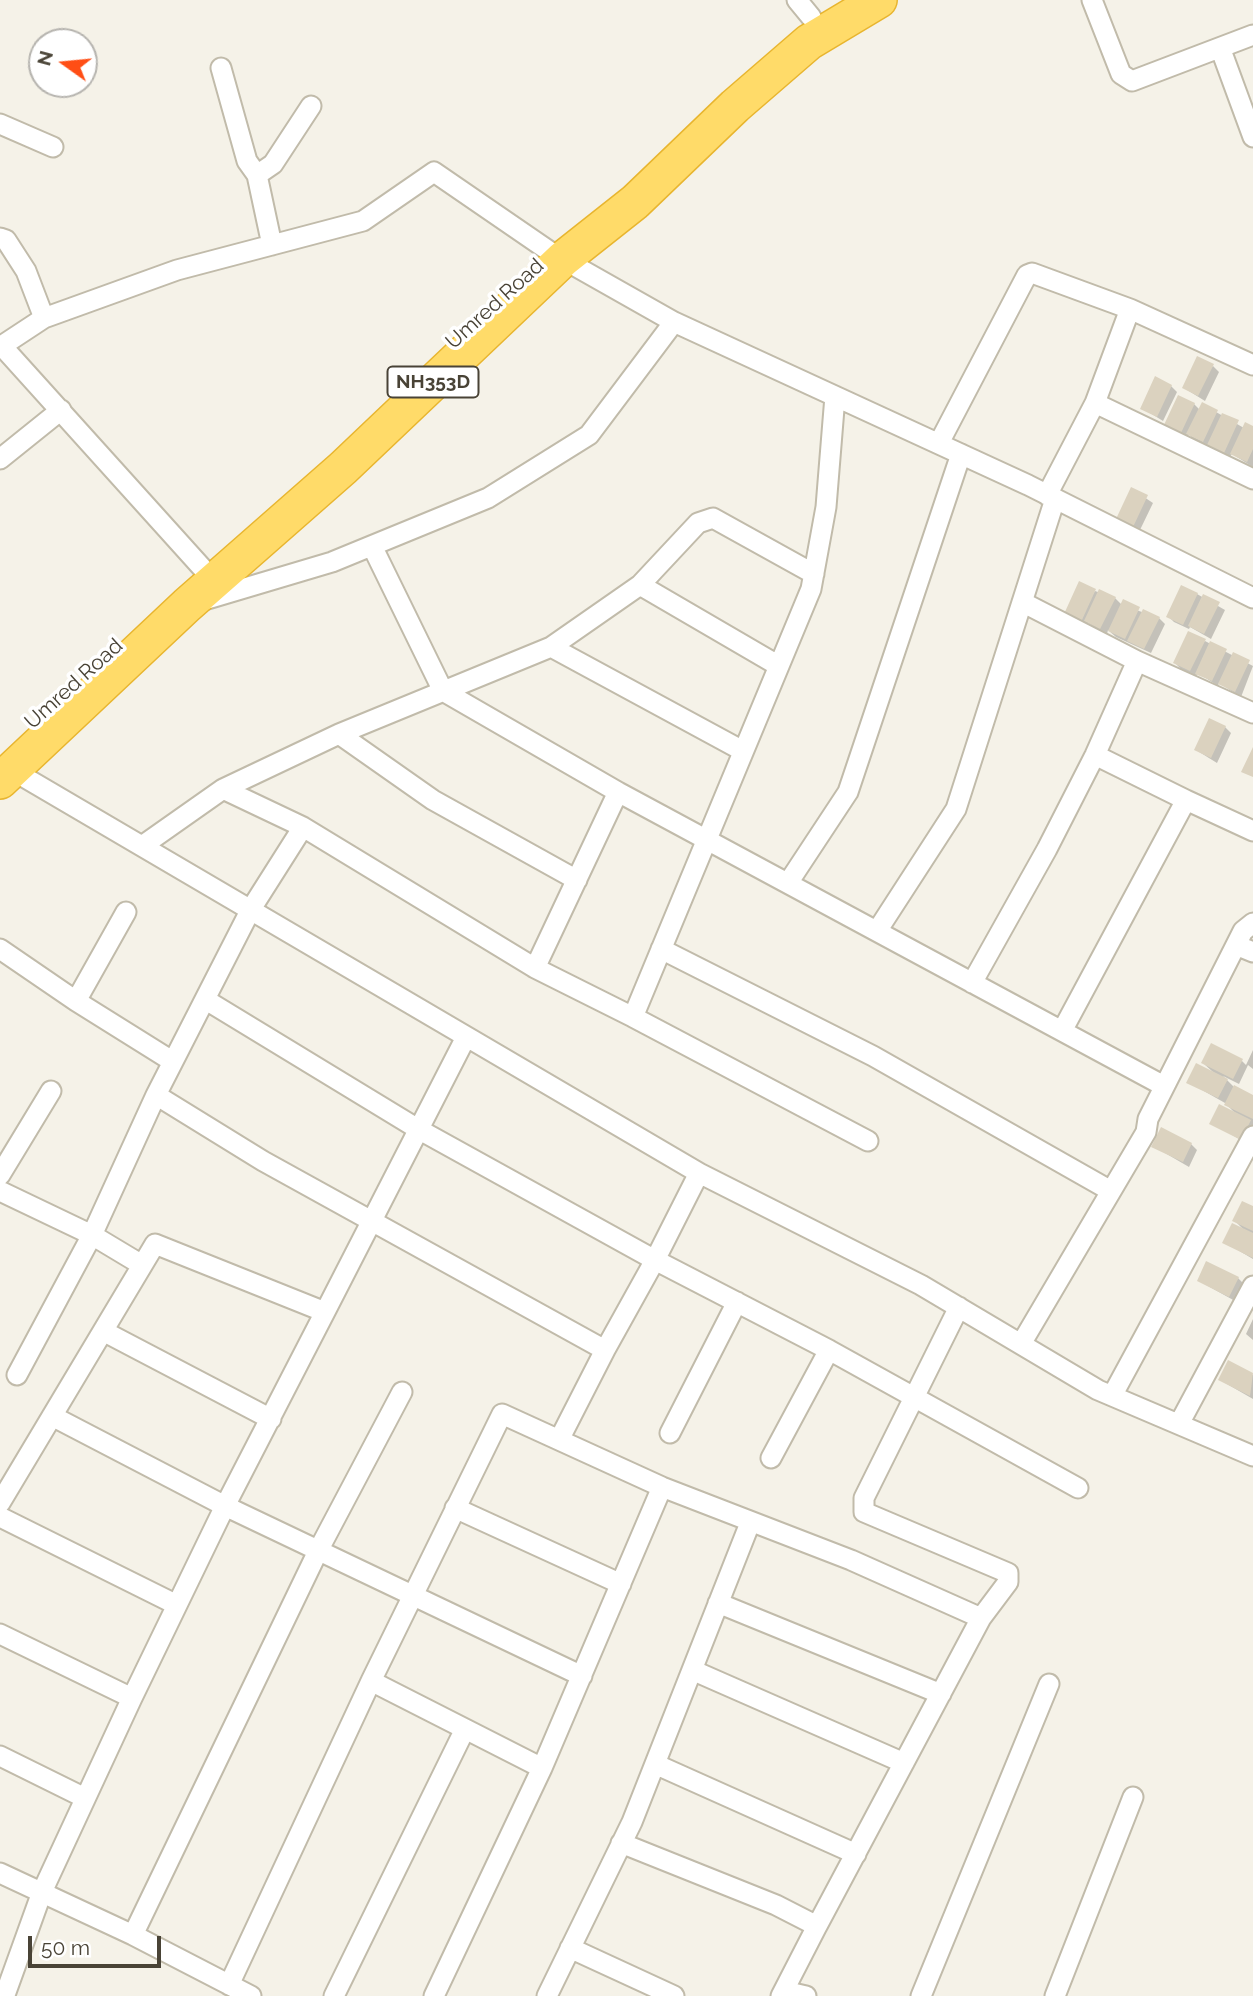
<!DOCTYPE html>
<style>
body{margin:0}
#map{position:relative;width:1253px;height:1996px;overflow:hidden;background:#f5f2e8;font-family:Raleway,sans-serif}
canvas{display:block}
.north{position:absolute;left:28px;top:28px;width:70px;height:70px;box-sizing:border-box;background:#fff;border:2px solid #b6b4af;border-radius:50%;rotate:285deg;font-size:19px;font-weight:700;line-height:28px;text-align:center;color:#494336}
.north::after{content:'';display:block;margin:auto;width:24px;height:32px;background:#ff4e15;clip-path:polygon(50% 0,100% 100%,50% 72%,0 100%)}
.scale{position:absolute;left:28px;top:1936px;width:133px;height:32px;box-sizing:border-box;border:4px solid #494336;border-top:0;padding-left:9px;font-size:21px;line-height:24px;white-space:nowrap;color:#494336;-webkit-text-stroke:5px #fff;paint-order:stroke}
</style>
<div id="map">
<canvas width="1253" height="1996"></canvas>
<div class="north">N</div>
<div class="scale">50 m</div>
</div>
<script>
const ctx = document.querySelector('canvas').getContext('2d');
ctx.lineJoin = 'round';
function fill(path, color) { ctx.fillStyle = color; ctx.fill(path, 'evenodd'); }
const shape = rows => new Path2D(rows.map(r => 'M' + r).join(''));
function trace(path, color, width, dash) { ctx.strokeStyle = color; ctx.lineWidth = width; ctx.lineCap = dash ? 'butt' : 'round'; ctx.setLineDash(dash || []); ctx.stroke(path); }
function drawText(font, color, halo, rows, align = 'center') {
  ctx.font = font + ' Raleway,sans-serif'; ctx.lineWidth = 7; ctx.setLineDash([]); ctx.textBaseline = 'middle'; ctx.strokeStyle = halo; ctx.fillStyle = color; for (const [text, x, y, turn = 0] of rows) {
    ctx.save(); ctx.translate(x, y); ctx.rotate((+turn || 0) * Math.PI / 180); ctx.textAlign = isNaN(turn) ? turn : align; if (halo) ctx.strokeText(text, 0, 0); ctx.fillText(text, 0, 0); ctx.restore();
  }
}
const shadow = shape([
 [1213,366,1219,372,1205,401,1184,388],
 [1171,386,1177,392,1163,421,1142,408],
 [1194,404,1200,410,1202,404,1244,428,1253,428,1253,467,1232,454,1230,457,1194,440,1189,434,1186,440,1171,433],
 [1132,489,1153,503,1139,532,1124,525],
 [1095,591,1115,598,1122,605,1159,618,1165,624,1151,653,1116,637,1108,630,1107,634,1088,623,1087,626,1072,619],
 [1197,594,1225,610,1211,639,1190,627,1189,629,1174,622,1168,616],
 [1205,641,1253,666,1241,697,1219,683,1218,686,1198,673,1196,676,1181,669,1175,663],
 [1225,727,1231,733,1217,763,1196,750],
 [1253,1050,1253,1069,1248,1065,1239,1084,1223,1076,1234,1087,1253,1097,1253,1133,1248,1144,1211,1123,1235,1113,1225,1103,1188,1082,1214,1073,1203,1063,1242,1061,1246,1065],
 [1191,1144,1197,1150,1189,1167,1153,1146],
 [1253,1208,1253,1259,1224,1242,1244,1230,1234,1220],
 [1238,1278,1244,1284,1235,1301,1199,1281],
 [1253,1319,1253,1340,1246,1334],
 [1229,1363,1253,1375,1253,1399,1220,1380]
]);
const building = shape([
 [1197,356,1214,364,1198,396,1182,388],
 [1155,376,1172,385,1157,417,1140,409],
 [1178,395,1195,403,1180,435,1163,427],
 [1202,402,1218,410,1203,442,1186,434],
 [1222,413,1239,420,1224,453,1207,445],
 [1245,422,1253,426,1253,449,1247,462,1230,454],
 [1131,487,1148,495,1133,527,1116,519],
 [1079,581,1096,589,1081,622,1064,614],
 [1181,585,1198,593,1183,625,1166,617],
 [1099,589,1116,597,1100,629,1084,621],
 [1203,594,1220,602,1204,634,1188,626],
 [1123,599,1140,607,1125,639,1108,631],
 [1143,609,1160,617,1144,649,1127,641],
 [1188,631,1206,639,1190,671,1173,663],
 [1210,641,1227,649,1212,681,1195,674],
 [1233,652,1250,660,1235,692,1218,684],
 [1209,718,1226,726,1211,758,1194,750],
 [1253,747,1253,777,1241,772],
 [1211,1043,1243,1059,1233,1079,1201,1063],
 [1196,1063,1228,1079,1218,1098,1186,1083],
 [1234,1085,1253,1095,1253,1119,1224,1105],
 [1219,1104,1251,1120,1241,1140,1209,1124],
 [1161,1127,1192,1143,1183,1162,1151,1147],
 [1242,1201,1253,1206,1253,1231,1232,1221],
 [1232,1223,1253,1233,1253,1258,1222,1243],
 [1206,1261,1239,1277,1229,1297,1197,1281],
 [1228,1360,1253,1373,1250,1396,1218,1380]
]);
const street = shape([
 [797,0,811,17],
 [1092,0,1121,74,1132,81,1253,35],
 [1221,50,1253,137],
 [221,68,247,161,257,175,272,245],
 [0,124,53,147],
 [257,175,273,164,311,106],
 [0,238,6,240,26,271,44,318,0,347],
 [44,318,177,270,363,221,434,172,552,253,674,322,1028,485,1253,598],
 [2,346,214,581],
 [835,396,826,507,811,589,633,1017,868,1141],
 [1095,403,1253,479],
 [939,443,1027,275,1032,273,1130,309],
 [0,459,61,410],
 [1047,495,1095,403,1130,309,1253,365],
 [201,601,332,562,488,498,589,435,674,322],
 [1022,602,1137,661,1253,713],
 [551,647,743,751],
 [779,666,640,585,698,523,713,518,814,574],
 [339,734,433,800,577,880],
 [1095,755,1186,800],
 [12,770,699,1173,655,1260,418,1129,206,1000],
 [223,789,303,827,535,968,618,792,443,691,372,546],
 [618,792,1164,1086],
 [303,827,251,909,156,1095,263,1161,605,1350,655,1260,829,1350,1078,1488],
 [142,846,223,789,339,734,551,647,640,585],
 [788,883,848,792,961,454],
 [877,931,956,809,1055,499],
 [1236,945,1253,952],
 [0,949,76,1001,172,1061],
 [661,949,873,1056,1111,1191],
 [535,968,633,1017],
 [972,983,1047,849,1095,755,1137,661],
 [76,1001,126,912],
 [1062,1031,1186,800,1253,831],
 [699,1173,921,1285,1098,1390,1253,1456],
 [0,1175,51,1091],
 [0,1191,92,1235,142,1265],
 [959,1307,864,1498,864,1512,1008,1573,1008,1582,981,1618],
 [325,1312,465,1039],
 [103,1331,271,1419],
 [1021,1344,1146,1132,1148,1119,1243,931,1253,923],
 [17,1375,92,1235,156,1095],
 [1112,1396,1253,1136],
 [52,1416,225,1506,582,1676],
 [1179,1424,1253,1286],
 [670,1433,737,1302],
 [559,1440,605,1350],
 [771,1458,829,1350],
 [0,1503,155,1244,325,1312,225,1506,132,1698,42,1892,6,1992],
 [455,1508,621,1584],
 [0,1517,177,1605],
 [718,1603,941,1694],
 [0,1634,132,1698],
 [692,1670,904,1763],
 [371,1681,502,1414,662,1487,851,1560,981,1618,817,1926],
 [0,1756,85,1798],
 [655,1764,856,1854],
 [542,1768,662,1487],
 [621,1843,776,1905,817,1926,781,1996],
 [0,1873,133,1935,251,1996],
 [133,1935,319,1549,402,1392],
 [570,1948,674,1996],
 [229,1985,371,1681,542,1768,434,1996],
 [784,1991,806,1996],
 [334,1996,465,1729],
 [547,1996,632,1822,750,1523],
 [921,1996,1049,1684],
 [1055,1996,1133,1797]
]);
const highway = shape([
 [0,781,187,605,343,468,563,259,635,202,735,106,809,42,879,0]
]);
const shields = [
 [433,382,91]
];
const shieldNames = [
 ["NH353D",433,382]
];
const streetNames = [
 ["Umred Road",495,304,-42],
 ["Umred Road",74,684,-42]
];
fill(shadow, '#0003');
fill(building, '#dbd2bf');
trace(street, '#c1bbaa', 23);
trace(highway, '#e8b52f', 38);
trace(street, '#fff', 19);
trace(highway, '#ffdb69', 35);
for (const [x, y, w] of shields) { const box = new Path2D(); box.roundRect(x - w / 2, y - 15.5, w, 31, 5); ctx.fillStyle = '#fff'; ctx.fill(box); trace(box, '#494336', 2); }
drawText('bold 19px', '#494336', null, shieldNames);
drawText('21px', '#494336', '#fff', streetNames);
</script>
